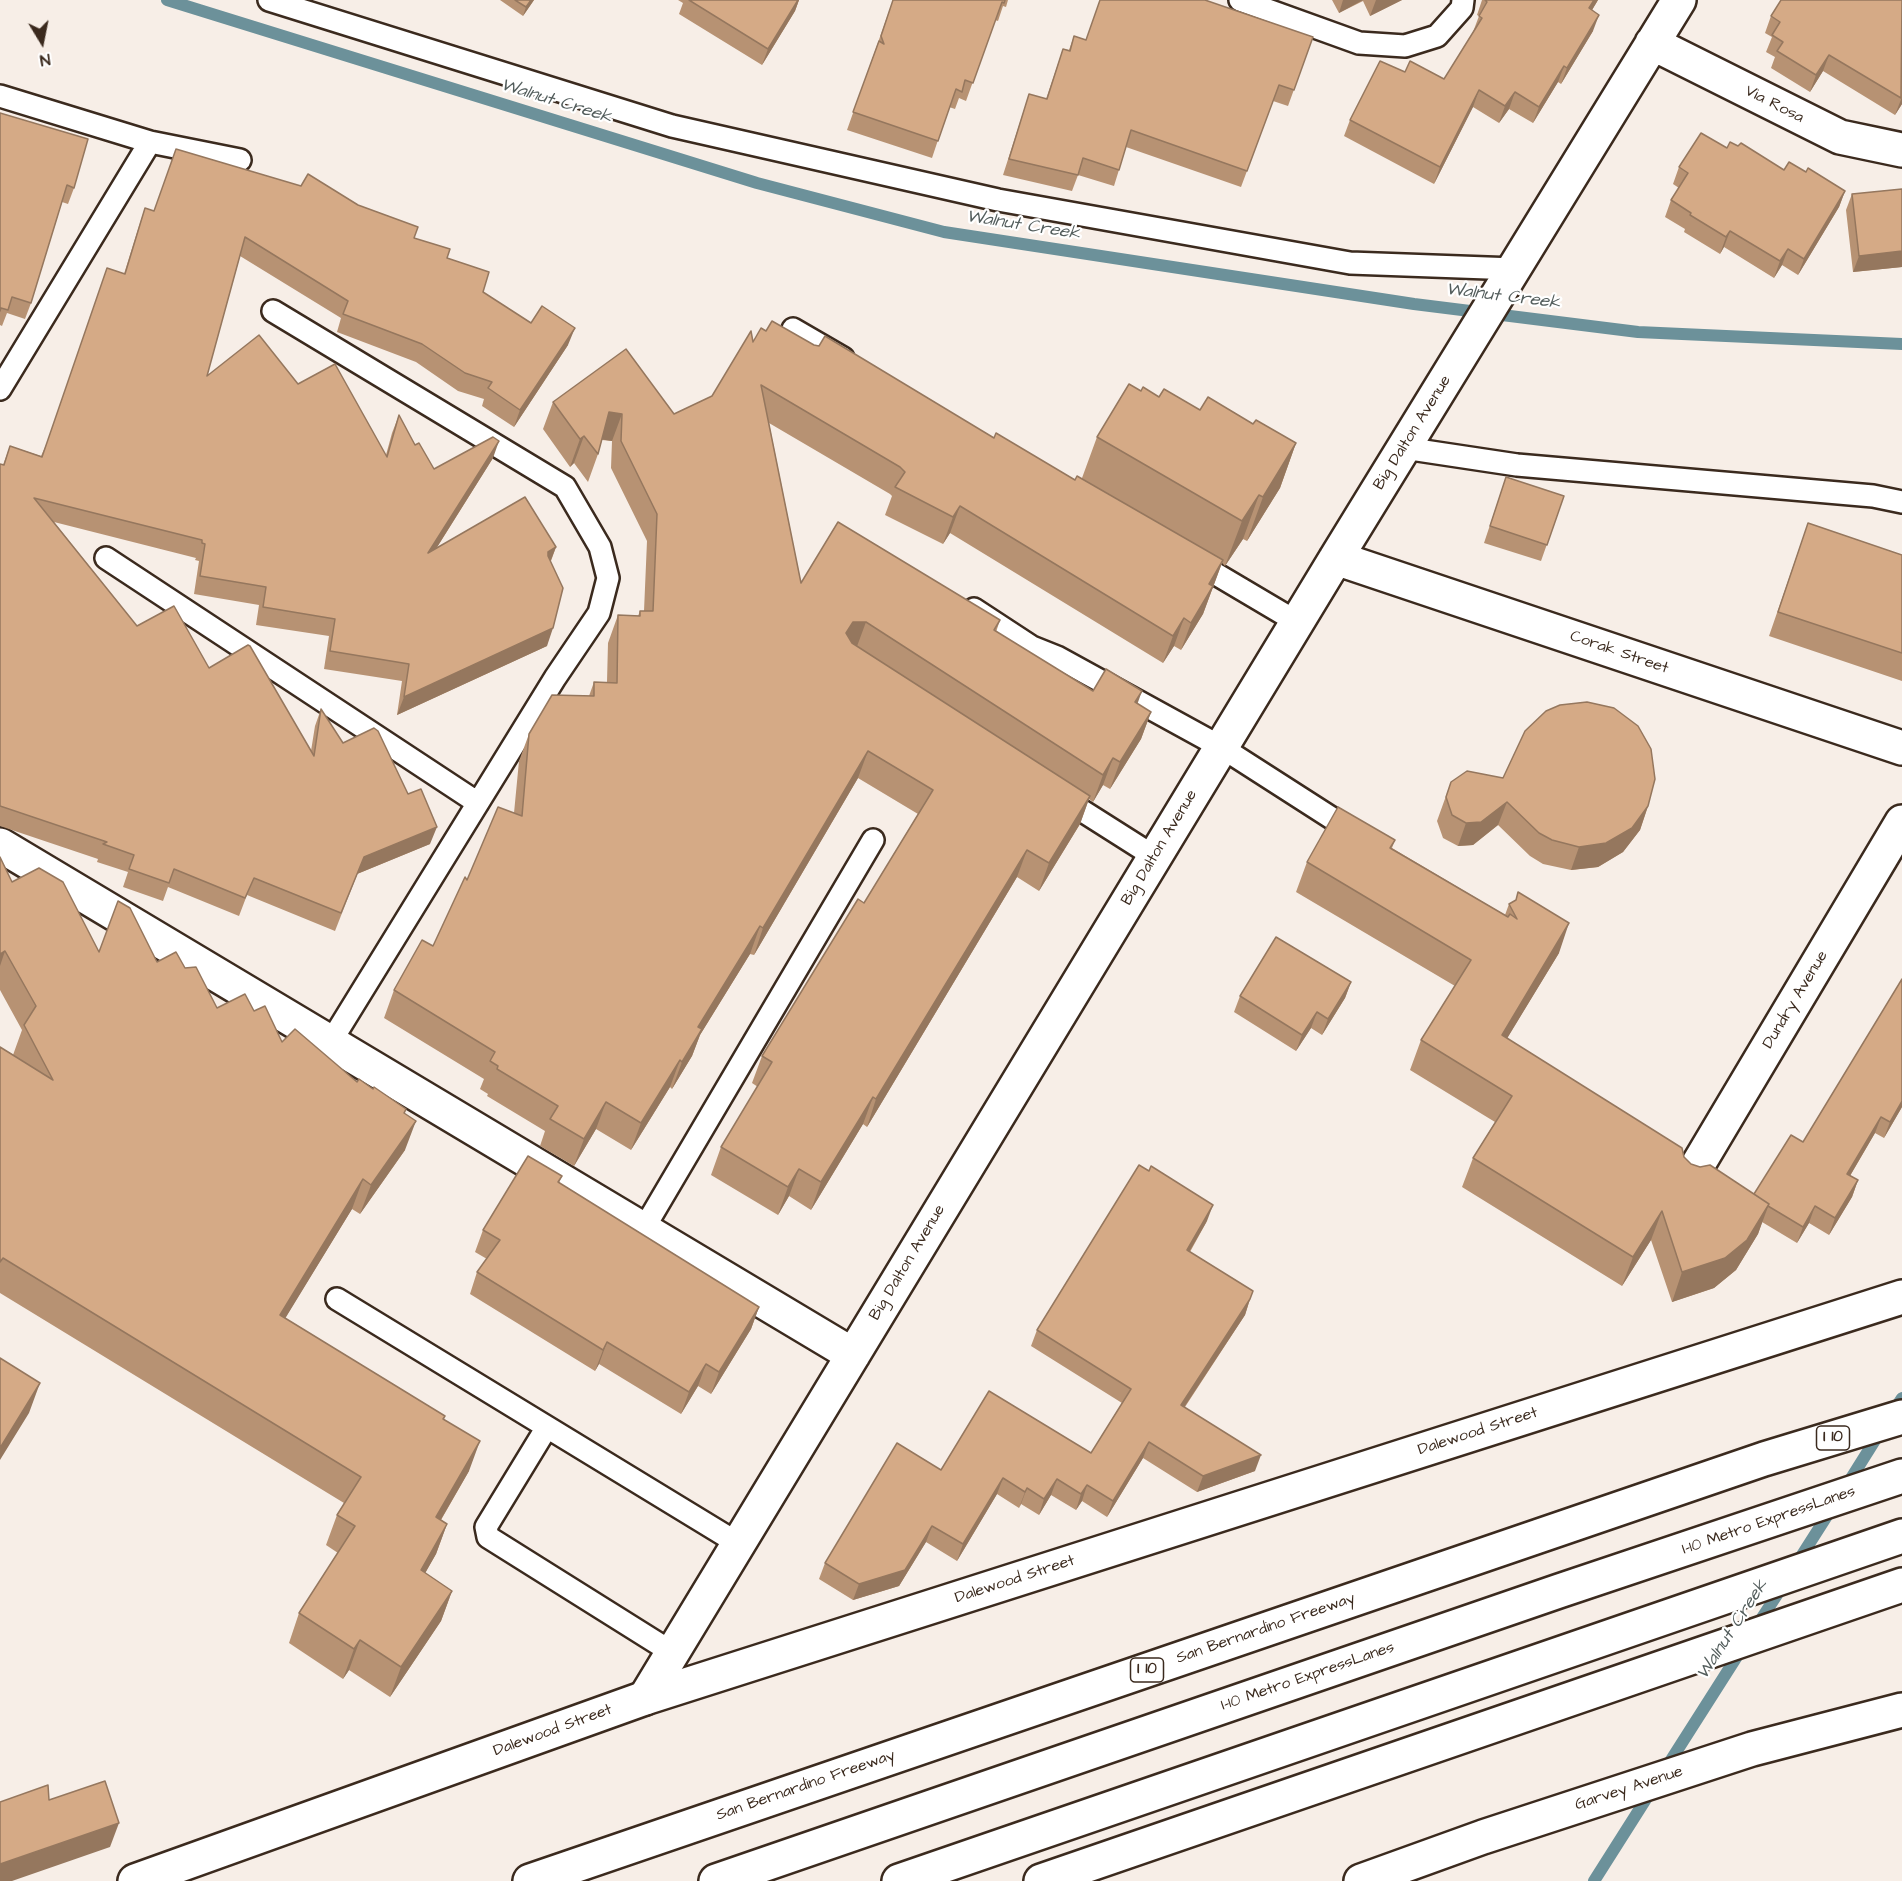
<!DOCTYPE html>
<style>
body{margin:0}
#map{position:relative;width:1902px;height:1881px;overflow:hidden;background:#f7eee7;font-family:"Architects Daughter",sans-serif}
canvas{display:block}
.north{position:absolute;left:12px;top:12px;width:60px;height:60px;-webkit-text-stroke:4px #fff;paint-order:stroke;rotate:170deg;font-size:16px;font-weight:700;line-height:24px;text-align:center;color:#3b2a1e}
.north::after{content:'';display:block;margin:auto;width:21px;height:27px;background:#3b2a1e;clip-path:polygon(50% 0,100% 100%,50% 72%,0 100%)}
</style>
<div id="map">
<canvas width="1902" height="1881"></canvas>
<div class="north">N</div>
</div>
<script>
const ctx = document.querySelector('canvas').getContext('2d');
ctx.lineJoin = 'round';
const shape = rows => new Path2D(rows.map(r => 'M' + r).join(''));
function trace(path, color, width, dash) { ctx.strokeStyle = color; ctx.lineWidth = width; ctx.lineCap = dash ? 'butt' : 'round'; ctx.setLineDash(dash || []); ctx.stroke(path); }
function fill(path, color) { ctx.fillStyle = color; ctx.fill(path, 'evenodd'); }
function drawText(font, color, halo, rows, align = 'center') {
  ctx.font = font + ' "Architects Daughter",sans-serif'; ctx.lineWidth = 4.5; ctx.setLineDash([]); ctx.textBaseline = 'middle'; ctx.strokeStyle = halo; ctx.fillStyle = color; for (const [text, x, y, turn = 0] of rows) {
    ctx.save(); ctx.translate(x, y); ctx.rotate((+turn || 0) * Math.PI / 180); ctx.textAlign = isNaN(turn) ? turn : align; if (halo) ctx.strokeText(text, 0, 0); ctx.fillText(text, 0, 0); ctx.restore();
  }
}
const stream = shape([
 [167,0,757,183,944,232,1414,304,1638,332,1902,344],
 [1891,1415,1902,1398],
 [1845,1488,1882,1429],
 [1795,1566,1832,1508],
 [1756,1627,1784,1584],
 [1664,1771,1743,1647],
 [1594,1881,1653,1788]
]);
const lane = shape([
 [269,0,672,126,998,200,1350,263,1515,269],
 [1240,0,1359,43,1405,46,1437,36,1462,8,1463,0],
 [0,96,150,142,240,160],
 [273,311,565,487,600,547,608,578,599,613,555,678,330,1043],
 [793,329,843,358],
 [0,389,150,142],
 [1404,448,1517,465,1873,496,1902,502],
 [106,558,478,803],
 [1194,561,1297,622],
 [974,609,1032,647,1057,657,1221,747,1355,833],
 [1062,798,1155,857],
 [643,1230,873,840],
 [337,1299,739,1544],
 [547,1427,486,1527,488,1537,673,1653]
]);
const street = shape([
 [1652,43,1840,137,1902,150],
 [1336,558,1902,748],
 [0,845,853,1355],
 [1690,1178,1902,822],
 [645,1698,1336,558,1679,0],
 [1361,1881,1483,1837,1752,1749,1902,1710]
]);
const secondary = shape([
 [135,1881,645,1698,1902,1297]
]);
const highway = shape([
 [530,1881,1764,1459,1902,1417],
 [716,1881,1559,1591,1902,1476],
 [899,1881,1902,1536],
 [1041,1881,1902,1585]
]);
const wall = shape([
 [500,0,534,0,523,16],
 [678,0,799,0,795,11,762,65,679,14,683,3],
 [893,0,1008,0,1006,7,1003,6,998,21,995,20,966,101,959,98,955,109,949,107,932,158,847,130],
 [1332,0,1402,0,1370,16,1363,1,1339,13],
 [1482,0,1598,0,1592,10,1593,31,1561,84,1558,82,1533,123,1509,109,1499,123,1473,107,1434,184,1344,136,1350,120,1405,72,1444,79,1473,32,1479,16,1477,15],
 [1902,0,1902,104,1895,115,1823,71,1810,92,1771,68,1775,57,1766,52,1772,37,1765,33,1771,16],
 [1074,36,1086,40,1313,37,1288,106,1273,101,1241,187,1126,147,1114,186,1078,175,1072,191,1003,175,1029,94,1046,99,1063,49,1069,50],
 [0,114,74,188,68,204,62,202,31,303,25,319,7,313,2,326,0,325],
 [1727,148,1784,170,1806,172,1845,191,1839,207,1798,275,1782,265,1774,278,1724,247,1720,254,1684,232,1685,229,1665,217,1671,200,1679,188,1673,184,1679,167],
 [1902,189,1902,267,1853,272,1846,210,1852,194],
 [358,205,447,258,483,292,531,323,568,345,514,427,482,406,484,399,458,391,416,362,337,332,341,318,240,256,207,376,298,384,386,455,392,433,399,415,415,445,434,469,493,458,436,549,556,547,551,561,547,646,397,715,402,681,324,669,329,636,256,625,259,605,194,594,199,561,195,560,196,558,54,522,137,626,209,668,311,751,315,726,321,709,343,743,430,844,357,874,335,931,247,895,239,916,168,887,163,901,123,887,128,872,97,862,98,859,0,826,0,464,3,465,10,446,41,456,124,274,139,226,145,208,154,211],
 [766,331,814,345,1075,480,1082,478,1097,437,1141,391,1200,410,1253,424,1296,443,1280,488,1247,541,1243,539,1225,566,1222,563,1203,614,1181,650,1174,646,1163,663,950,533,943,544,885,515,892,496,890,494,769,423,801,583,1000,620,996,632,1093,691,1138,704,1151,712,1141,739,1110,789,1103,785,1093,802,1089,799,1080,824,1039,891,1017,877,867,1127,863,1124,811,1210,789,1196,778,1215,711,1175,721,1147,758,1087,752,1083,762,1056,864,903,918,814,858,778,754,955,750,954,700,1035,692,1056,672,1089,670,1087,631,1150,596,1129,574,1166,540,1146,545,1131,487,1096,488,1094,480,1089,484,1079,384,1018,394,990,433,946,467,880,514,813,519,761,529,734,589,696,594,682,607,682,608,643,618,615,638,616,640,611,644,611,647,541,611,468,612,441,602,440,598,454,588,482,574,463,570,467,543,429,553,402,674,414,712,396,753,342],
 [1506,477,1564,496,1541,561,1484,543],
 [1808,523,1902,555,1902,681,1769,636],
 [1503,778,1648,806,1640,830,1623,852,1598,867,1571,870,1543,864,1530,856,1498,825,1473,845,1458,846,1443,838,1437,821,1451,782],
 [1395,840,1392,848,1505,915,1509,904,1559,953,1507,1038,1684,1157,1691,1164,1754,1194,1803,1142,1902,1107,1884,1138,1875,1133,1850,1176,1858,1180,1852,1197,1829,1235,1809,1223,1797,1243,1762,1222,1758,1234,1736,1270,1714,1288,1672,1302,1651,1240,1622,1286,1462,1187,1473,1158,1495,1122,1410,1070,1421,1040,1455,986,1296,892,1307,862],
 [0,857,12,882,99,952,185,968,217,1008,254,1011,282,1042,357,1082,373,1089,406,1109,405,1113,405,1150,360,1214,352,1209,285,1318,445,1416,444,1419,469,1471,441,1520,447,1524,436,1554,425,1573,452,1591,441,1621,390,1697,349,1670,343,1679,289,1643,299,1613,338,1553,326,1545,337,1515,344,1503,0,1293,0,1047,13,1055,22,1030,0,990],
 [1351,982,1345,998,1322,1035,1311,1028,1296,1051,1234,1012,1240,996],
 [562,1176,559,1183,759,1307,751,1329,711,1394,698,1386,681,1414,599,1364,595,1371,470,1294,477,1272,487,1259,475,1252,483,1230],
 [1207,1221,1190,1252,1250,1299,1245,1315,1185,1407,1255,1471,1197,1492,1143,1458,1107,1517,1082,1501,1076,1510,1051,1495,1039,1515,1021,1504,1019,1508,997,1494,957,1561,926,1542,899,1586,853,1600,819,1579,825,1563,941,1470,1091,1453,1122,1403,1031,1346,1037,1330]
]);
const shadedWall = shape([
 [531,0,534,0,523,16,526,7],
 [798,0,799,0,795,11,762,65,768,49],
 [1343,0,1363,0,1339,13],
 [1376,0,1402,0,1370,16],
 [1594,0,1598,0,1583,25,1589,8],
 [1599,15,1593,31,1561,84,1567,68],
 [1829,55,1823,71,1810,92,1816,75],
 [1564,66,1558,82,1533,123,1539,107],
 [1479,90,1473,107,1434,184,1440,167],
 [1515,92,1509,109,1499,123,1505,106],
 [1902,97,1902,104,1895,115],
 [1845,191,1839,207,1798,275,1804,259],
 [1730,231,1724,247,1720,254,1726,237],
 [1788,249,1782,265,1774,278,1780,261],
 [1902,251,1902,267,1853,272,1859,256],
 [575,328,568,345,514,427,520,410],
 [609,412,622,414,612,441,599,439],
 [584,436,574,463,570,467,580,439],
 [499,441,493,458,422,571,428,553],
 [1296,443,1280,488,1247,541,1263,497],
 [1259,495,1243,539,1225,566,1242,521],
 [960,506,950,533,943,544,953,517],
 [556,547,549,565,548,552],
 [1223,560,1203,614,1181,650,1191,623,1209,584],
 [1184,618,1174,646,1163,663,1173,636],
 [853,622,866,622,856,649,846,633],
 [553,628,547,646,397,715,404,697],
 [1142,691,1132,719,1135,702],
 [1151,712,1141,739,1110,789,1120,762],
 [868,751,858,778,754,955,763,928],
 [1113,758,1103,785,1093,802,1103,775],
 [1090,796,1080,824,1039,891,1049,863],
 [1507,802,1498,825,1473,845,1458,846,1466,823],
 [1648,806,1640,830,1623,852,1598,867,1571,870,1579,847],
 [437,827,430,844,357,874,335,931,364,857],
 [1027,850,1017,877,867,1127,876,1099],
 [1569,923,1559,953,1491,1065,1502,1035],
 [760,926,750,954,700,1035,692,1056,672,1089,682,1062,698,1027],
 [5,951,0,966,0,954],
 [1351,982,1345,998,1322,1035,1328,1019],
 [1317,1012,1311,1028,1296,1051,1302,1035],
 [680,1060,670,1087,631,1150,641,1123],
 [873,1097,863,1124,811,1210,821,1182],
 [1902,1101,1902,1107,1884,1138,1890,1122],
 [606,1102,596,1129,574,1166,584,1139],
 [1881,1117,1875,1133,1841,1191,1847,1174],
 [416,1121,405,1150,360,1214,371,1185],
 [799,1169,789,1196,778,1215,788,1187],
 [363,1179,352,1209,269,1345,280,1315],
 [1858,1180,1852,1197,1829,1235,1835,1218],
 [1769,1204,1758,1234,1736,1270,1714,1288,1672,1302,1682,1272],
 [1213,1205,1207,1221,1181,1266,1187,1250],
 [1815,1206,1809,1223,1797,1243,1803,1227],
 [1662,1211,1651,1240,1622,1286,1633,1257],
 [1250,1299,1245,1315,1175,1421,1181,1405],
 [759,1307,751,1329,711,1394,719,1372],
 [607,1342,599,1364,595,1371,603,1350],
 [706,1364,698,1386,681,1414,689,1392],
 [40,1383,29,1413,0,1460,0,1448],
 [480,1441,469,1471,425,1547,436,1517],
 [1149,1442,1143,1458,1107,1517,1113,1501],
 [1261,1455,1255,1471,1197,1492,1203,1476],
 [1003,1478,997,1494,957,1561,963,1544],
 [1057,1479,1051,1495,1039,1515,1044,1499],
 [1087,1485,1082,1501,1076,1510,1081,1494],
 [1027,1488,1021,1504,1019,1508,1025,1492],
 [447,1524,436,1554,410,1600,421,1570],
 [932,1526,926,1542,899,1586,853,1600,859,1584],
 [452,1591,441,1621,390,1697,401,1667],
 [360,1640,349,1670,343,1679,354,1649],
 [119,1823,110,1847,12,1881,0,1881,0,1864]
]);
const building = shape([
 [515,0,531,0,526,7,515,0],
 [689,0,798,0,768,49,689,0],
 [893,0,1005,0,1004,3,1002,2,973,83,965,80,962,92,956,89,938,141,853,112,879,41,884,44,881,36,893,0],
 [1100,0,1205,0,1313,37,1294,90,1279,85,1247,171,1131,130,1119,170,1083,158,1078,175,1009,159,1029,94,1047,99,1063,49,1070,51,1074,36,1086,40,1100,0],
 [1485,0,1594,0,1589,8,1599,15,1567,68,1564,66,1539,107,1515,92,1505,106,1479,90,1440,167,1350,120,1380,61,1405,72,1410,61,1444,79,1482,18,1479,16,1487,2,1485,0],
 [1781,0,1902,0,1901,98,1829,55,1816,75,1777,51,1783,42,1772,35,1780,22,1771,16,1781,0],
 [0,113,88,139,74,188,67,185,31,303,12,297,8,310,1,308,0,311,0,113],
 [1701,133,1727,148,1730,142,1738,146,1741,143,1784,170,1789,162,1806,172,1808,168,1845,191,1804,259,1788,249,1780,261,1730,231,1726,237,1690,215,1691,213,1671,200,1688,173,1679,167,1701,133],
 [176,149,301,186,308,174,358,205,418,227,414,238,450,249,447,258,489,272,483,292,531,323,542,306,575,328,520,410,488,388,492,382,465,373,422,344,343,314,348,301,245,237,207,376,259,335,298,384,335,364,387,457,399,415,415,445,419,443,434,469,493,437,499,441,428,553,525,497,556,547,548,552,548,556,563,588,553,628,404,697,409,664,330,651,335,619,263,607,266,587,200,576,205,544,202,543,202,540,34,498,137,626,174,606,209,668,248,645,250,646,314,756,321,709,343,743,374,728,378,731,408,794,421,789,437,827,364,857,341,913,254,878,245,898,174,869,169,883,129,869,134,855,103,844,107,842,0,806,0,464,4,465,10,446,42,457,107,268,125,274,145,208,154,211,176,149],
 [1902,189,1902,251,1859,256,1852,194,1902,189],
 [772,321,814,345,819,346,825,336,994,438,996,433,1075,480,1077,476,1223,560,1209,584,1213,586,1191,623,1184,618,1173,636,960,506,953,517,895,487,905,472,900,467,761,385,801,583,838,522,1000,620,994,630,1093,691,1106,669,1142,691,1135,702,1151,712,1120,762,1113,758,1103,775,866,622,853,622,846,633,852,643,1090,796,1049,863,1027,850,876,1099,873,1097,821,1182,799,1169,788,1187,721,1147,772,1062,762,1056,858,899,864,903,933,790,868,751,763,928,760,926,698,1027,702,1029,682,1062,680,1060,641,1123,606,1102,584,1139,550,1119,558,1106,497,1069,498,1066,490,1061,495,1052,394,990,422,940,433,946,465,877,467,880,498,807,522,816,529,734,552,695,594,696,594,682,617,683,618,615,640,616,640,611,653,611,657,514,621,441,622,414,609,412,598,454,584,436,580,439,553,402,626,349,674,414,712,396,751,331,753,342,761,328,766,331,772,321],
 [1129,384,1141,391,1143,387,1159,397,1164,389,1200,410,1208,397,1253,424,1256,420,1296,443,1263,497,1259,495,1242,521,1097,437,1129,384],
 [1506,477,1564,496,1547,545,1490,526,1506,477],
 [1808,523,1902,555,1902,653,1778,612,1808,523],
 [1587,702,1614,708,1638,726,1651,749,1655,779,1648,806,1632,828,1606,843,1579,847,1552,840,1539,833,1507,802,1481,822,1466,823,1452,815,1446,797,1451,782,1467,771,1503,778,1525,731,1546,711,1560,705,1587,702],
 [1338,807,1395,840,1390,848,1508,917,1510,914,1517,919,1509,904,1516,900,1518,892,1569,923,1502,1035,1682,1148,1684,1157,1691,1164,1700,1167,1710,1165,1769,1204,1747,1240,1725,1258,1682,1272,1662,1211,1633,1257,1473,1158,1512,1096,1421,1040,1471,960,1307,862,1338,807],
 [0,857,12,882,39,868,63,882,99,952,118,901,130,908,157,962,176,952,185,968,196,967,217,1008,245,994,254,1011,265,1006,282,1042,295,1029,357,1082,359,1079,373,1089,374,1087,406,1109,404,1113,416,1121,371,1185,363,1179,280,1315,445,1416,443,1419,480,1441,436,1517,447,1524,421,1570,452,1591,401,1667,360,1640,354,1649,299,1613,355,1526,337,1515,361,1477,3,1258,0,1262,0,1047,53,1080,24,1025,36,1006,5,951,0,954,0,857],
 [1276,937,1351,982,1328,1019,1317,1012,1302,1035,1240,996,1276,937],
 [1902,979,1902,1101,1890,1122,1881,1117,1847,1174,1858,1180,1835,1218,1815,1206,1803,1227,1768,1206,1769,1204,1754,1194,1791,1135,1803,1142,1902,979],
 [528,1156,562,1176,558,1182,759,1307,719,1372,706,1364,689,1392,607,1342,603,1350,477,1272,500,1240,483,1230,528,1156],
 [1139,1165,1149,1171,1151,1166,1213,1205,1187,1250,1253,1291,1250,1299,1181,1405,1261,1455,1203,1476,1149,1442,1113,1501,1087,1485,1081,1494,1057,1479,1044,1499,1027,1488,1025,1492,1003,1478,963,1544,932,1526,905,1570,859,1584,825,1563,897,1443,941,1470,989,1391,1091,1453,1131,1389,1037,1330,1139,1165],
 [0,1358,40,1383,0,1448,0,1358],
 [105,1781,119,1823,0,1864,0,1802,48,1785,49,1800,105,1781]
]);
const shields = [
 [1833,1438,33],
 [1147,1670,33]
];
const shieldNames = [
 ["I 10",1833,1438],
 ["I 10",1147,1670]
];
const streetNames = [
 ["Via Rosa",1774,105,27],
 ["Big Dalton Avenue",1413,433,-58],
 ["Corak Street",1619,653,19],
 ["Big Dalton Avenue",1160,848,-59],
 ["Dundry Avenue",1796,1000,-59],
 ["Big Dalton Avenue",908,1263,-59],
 ["Dalewood Street",1478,1432,-18],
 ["I-10 Metro ExpressLanes",1769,1521,-19],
 ["Dalewood Street",1015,1580,-18],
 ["San Bernardino Freeway",1266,1629,-19],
 ["I-10 Metro ExpressLanes",1308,1677,-19],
 ["Dalewood Street",553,1731,-20],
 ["San Bernardino Freeway",806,1786,-19],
 ["Garvey Avenue",1629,1789,-18]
];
const waterNames = [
 ["Walnut Creek",556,102,17],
 ["Walnut Creek",1023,226,9],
 ["Walnut Creek",1503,297,7],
 ["Walnut Creek",1733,1630,-57]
];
trace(stream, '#6c919a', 12);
trace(lane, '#3b2a1e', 26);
trace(street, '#3b2a1e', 38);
trace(secondary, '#3b2a1e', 38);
trace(highway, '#3b2a1e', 38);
trace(lane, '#fff', 21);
trace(street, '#fff', 33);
trace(secondary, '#fff', 33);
trace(highway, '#fff', 33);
fill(wall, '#b79273');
fill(shadedWall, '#95775e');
fill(building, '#d5aa86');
trace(building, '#95775e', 1.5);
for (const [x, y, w] of shields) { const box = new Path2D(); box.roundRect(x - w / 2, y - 12, w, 24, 4.5); ctx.fillStyle = '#fff'; ctx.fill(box); trace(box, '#3b2a1e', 1.5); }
drawText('bold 15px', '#3b2a1e', null, shieldNames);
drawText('16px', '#3b2a1e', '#fff', streetNames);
drawText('italic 18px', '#535d5c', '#fff', waterNames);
</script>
